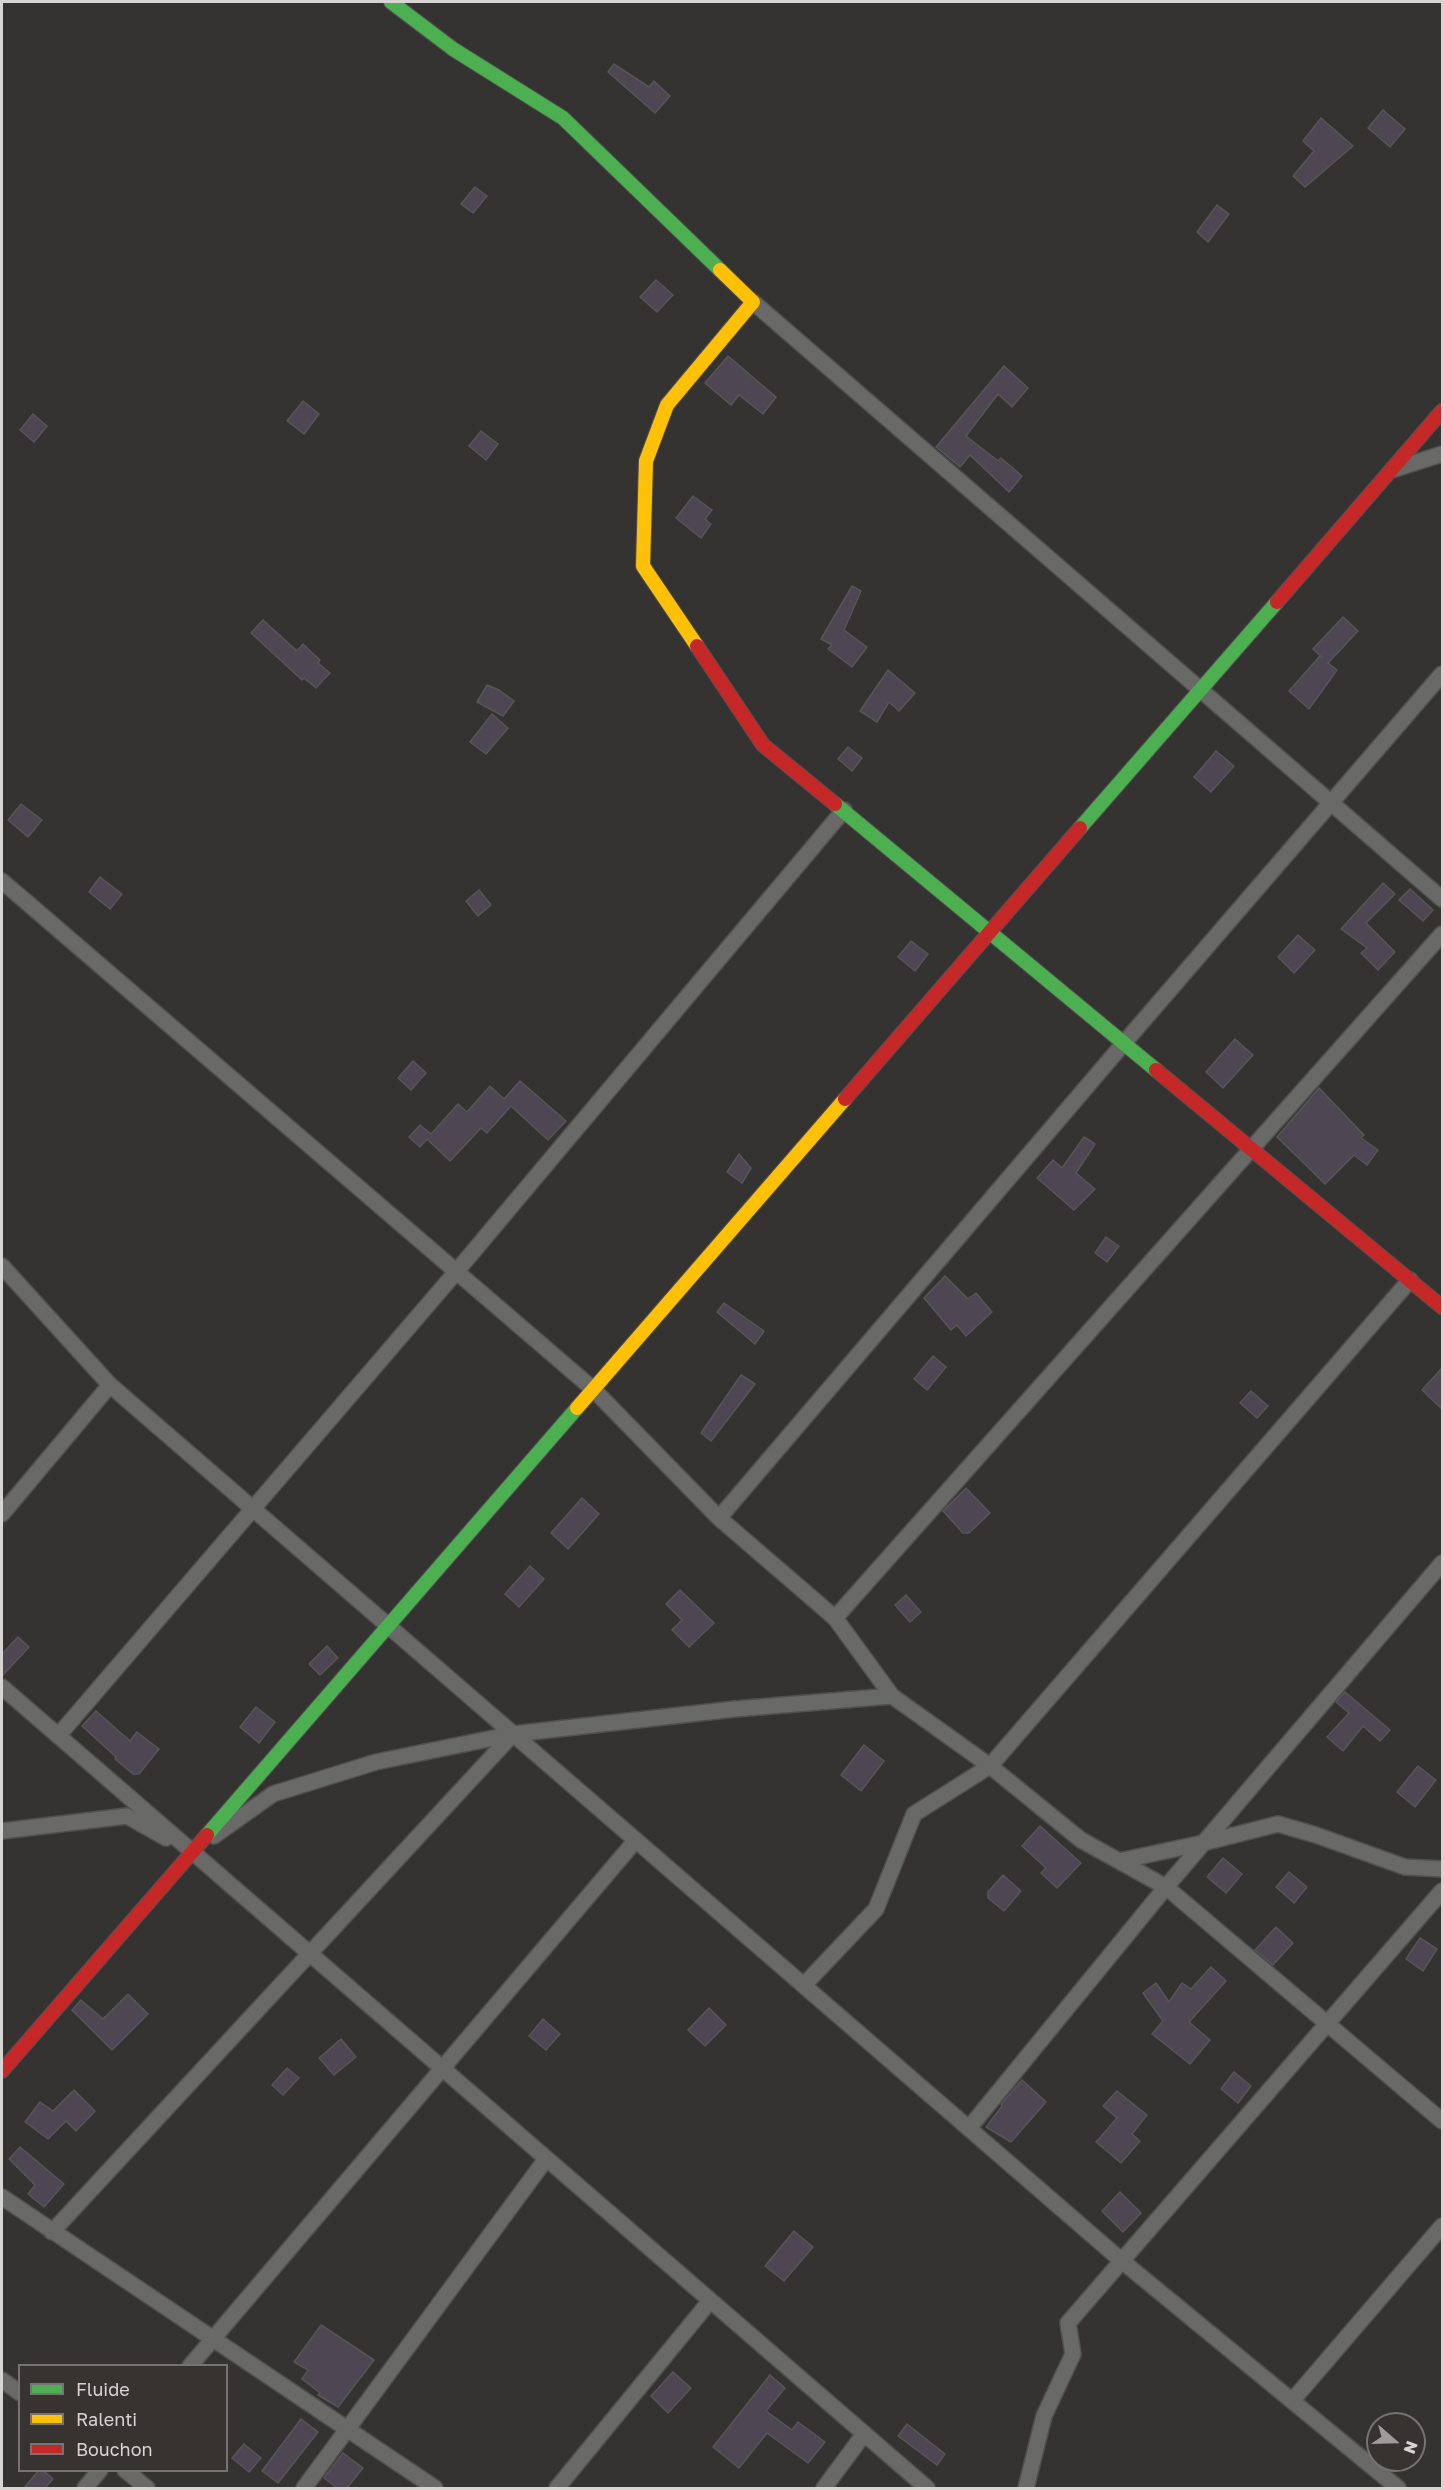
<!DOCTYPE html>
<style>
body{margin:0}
#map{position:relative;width:1444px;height:2490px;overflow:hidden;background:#353332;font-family:"Golos Text",sans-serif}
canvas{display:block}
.frame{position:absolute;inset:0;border:3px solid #d7d5d3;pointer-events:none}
.legend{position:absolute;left:18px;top:2364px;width:210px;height:108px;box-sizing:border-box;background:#363331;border:2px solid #767472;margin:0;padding:8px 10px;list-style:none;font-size:18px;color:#d7d5d3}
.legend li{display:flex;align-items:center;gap:12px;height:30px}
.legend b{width:30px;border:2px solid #767472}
.north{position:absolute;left:1366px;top:2412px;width:60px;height:60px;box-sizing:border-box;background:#363331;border:2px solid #767472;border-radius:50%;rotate:110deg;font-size:16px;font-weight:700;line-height:24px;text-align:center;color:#d7d5d3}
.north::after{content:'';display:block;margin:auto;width:21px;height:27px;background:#9e9c9b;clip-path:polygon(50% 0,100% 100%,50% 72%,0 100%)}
</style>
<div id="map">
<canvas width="1444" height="2490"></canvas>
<div class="frame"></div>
<ul class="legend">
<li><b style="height:8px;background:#4caf50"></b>Fluide</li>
<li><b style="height:8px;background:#ffc107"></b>Ralenti</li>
<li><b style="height:8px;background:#c62828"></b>Bouchon</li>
</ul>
<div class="north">N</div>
</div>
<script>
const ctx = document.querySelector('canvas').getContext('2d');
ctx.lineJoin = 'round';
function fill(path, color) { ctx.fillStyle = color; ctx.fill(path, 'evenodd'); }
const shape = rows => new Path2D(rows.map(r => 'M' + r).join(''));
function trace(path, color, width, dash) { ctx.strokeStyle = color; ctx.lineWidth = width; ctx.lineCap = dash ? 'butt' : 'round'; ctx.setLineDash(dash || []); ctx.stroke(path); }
const building = shape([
 [614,64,649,87,654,81,670,96,655,113,608,72,614,64],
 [1383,110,1405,129,1390,147,1368,128,1383,110],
 [1321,118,1353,146,1305,187,1293,176,1314,151,1303,141,1321,118],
 [475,187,487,196,473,213,461,204,475,187],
 [1217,205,1229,214,1208,242,1197,232,1217,205],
 [656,280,673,295,657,312,640,297,656,280],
 [728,356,776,397,763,414,739,395,731,405,705,383,728,356],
 [1004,366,1028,388,1012,407,998,394,966,436,998,461,1001,458,1022,476,1009,492,970,455,960,467,936,447,1004,366],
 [303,401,319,414,304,434,287,421,303,401],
 [33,414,47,426,34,442,20,430,33,414],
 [481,431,498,444,486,460,469,446,481,431],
 [693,496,712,510,705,519,711,524,701,538,676,518,693,496],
 [852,586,861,591,844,630,867,647,852,667,828,649,832,645,821,639,852,586],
 [1343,617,1358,631,1328,663,1337,670,1309,709,1289,691,1320,656,1323,658,1313,649,1343,617],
 [263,620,297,651,303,644,320,660,318,663,330,673,316,688,304,678,302,680,251,633,263,620],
 [888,670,915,693,899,711,889,702,877,722,860,711,888,670],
 [487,685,499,690,514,701,503,716,477,702,487,685],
 [492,714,508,728,486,754,470,742,492,714],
 [848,747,862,758,852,771,838,759,848,747],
 [1216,751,1234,766,1211,792,1194,777,1216,751],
 [21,804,42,820,28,837,8,820,21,804],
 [100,877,122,894,110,909,89,892,100,877],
 [1383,883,1395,894,1366,923,1395,952,1378,970,1361,953,1367,948,1341,929,1383,883],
 [1410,889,1433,910,1423,921,1399,900,1410,889],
 [479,890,491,905,478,916,466,901,479,890],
 [1298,935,1315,950,1294,973,1278,957,1298,935],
 [911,941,928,954,915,971,898,957,911,941],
 [1235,1039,1253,1055,1223,1088,1206,1072,1235,1039],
 [413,1061,426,1073,411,1090,398,1078,413,1061],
 [520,1081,566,1121,548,1140,511,1106,487,1133,481,1128,450,1161,427,1139,420,1147,409,1137,420,1125,431,1134,458,1104,467,1112,490,1086,504,1099,520,1081],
 [1319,1088,1364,1135,1361,1138,1378,1150,1367,1165,1354,1155,1325,1184,1277,1137,1319,1088],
 [1084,1137,1095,1144,1076,1173,1095,1189,1074,1210,1037,1178,1053,1160,1062,1168,1084,1137],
 [739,1154,751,1168,742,1183,727,1172,739,1154],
 [1106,1237,1119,1246,1107,1262,1095,1253,1106,1237],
 [945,1276,968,1299,976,1293,992,1312,966,1336,957,1325,951,1330,924,1298,945,1276],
 [724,1303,764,1331,755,1344,717,1312,724,1303],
 [933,1356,946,1367,927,1390,914,1379,933,1356],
 [1443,1367,1443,1410,1422,1390,1443,1367],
 [741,1375,755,1384,711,1441,701,1433,741,1375],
 [1251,1391,1268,1406,1257,1418,1240,1403,1251,1391],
 [966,1488,990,1513,969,1533,963,1533,943,1511,966,1488],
 [582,1498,599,1514,568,1549,551,1533,582,1498],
 [530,1566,544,1579,519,1607,505,1594,530,1566],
 [680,1590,714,1623,689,1647,672,1630,682,1620,666,1604,680,1590],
 [906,1595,921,1612,910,1622,895,1605,906,1595],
 [18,1637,29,1647,2,1676,2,1654,18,1637],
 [327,1646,338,1658,320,1675,309,1664,327,1646],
 [1345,1692,1390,1730,1380,1741,1363,1726,1343,1751,1327,1737,1349,1713,1336,1702,1345,1692],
 [256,1707,275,1722,259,1743,240,1727,256,1707],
 [96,1711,130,1741,137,1732,159,1749,139,1774,133,1774,115,1759,116,1757,82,1726,96,1711],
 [864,1745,884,1761,861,1791,841,1775,864,1745],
 [1418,1766,1436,1780,1415,1807,1397,1792,1418,1766],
 [1040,1826,1081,1863,1057,1888,1041,1873,1046,1868,1022,1846,1040,1826],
 [1223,1858,1242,1874,1226,1893,1207,1877,1223,1858],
 [1289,1872,1307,1887,1294,1903,1276,1887,1289,1872],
 [1003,1875,1021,1891,1004,1911,988,1898,988,1892,1003,1875],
 [1276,1927,1293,1943,1273,1965,1255,1950,1276,1927],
 [1420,1938,1437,1949,1423,1971,1406,1959,1420,1938],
 [1211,1967,1226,1981,1189,2022,1210,2040,1190,2064,1152,2034,1163,2021,1143,1993,1156,1983,1169,2002,1182,1983,1191,1989,1211,1967],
 [128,1994,148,2014,112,2050,72,2010,81,2000,103,2019,128,1994],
 [709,2008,726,2025,705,2046,688,2030,709,2008],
 [543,2019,560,2034,546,2050,529,2036,543,2019],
 [341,2039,356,2057,334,2075,319,2058,341,2039],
 [287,2068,299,2078,283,2095,272,2085,287,2068],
 [1234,2072,1251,2086,1238,2103,1221,2089,1234,2072],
 [1022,2080,1046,2102,1011,2142,986,2127,1002,2106,1001,2104,1022,2080],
 [74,2090,95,2111,76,2131,66,2121,48,2139,25,2122,40,2102,53,2111,74,2090],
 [1117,2091,1147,2115,1132,2134,1140,2141,1121,2163,1096,2142,1117,2118,1103,2106,1117,2091],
 [20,2147,64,2184,44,2207,28,2194,35,2185,9,2159,20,2147],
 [1120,2192,1141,2213,1123,2232,1102,2211,1120,2192],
 [794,2231,813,2247,784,2281,765,2266,794,2231],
 [321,2325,374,2360,338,2407,318,2395,320,2393,302,2379,308,2370,294,2362,321,2325],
 [673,2372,691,2388,668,2413,651,2396,673,2372],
 [770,2375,785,2388,766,2411,792,2430,798,2422,825,2442,808,2463,767,2433,739,2468,713,2447,770,2375],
 [301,2419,318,2432,278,2483,262,2471,301,2419],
 [907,2424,945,2454,937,2465,898,2436,907,2424],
 [244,2444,261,2458,249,2472,232,2458,244,2444],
 [343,2453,363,2468,347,2488,337,2488,324,2478,343,2453],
 [39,2470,43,2470,53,2479,45,2488,24,2488,39,2470]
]);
const street = shape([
 [753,302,1442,899],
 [1392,470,1442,454],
 [2,881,593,1389,719,1518,835,1618,892,1696,990,1766,1081,1840,1166,1887,1442,2121],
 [2,1266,110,1385,1122,2261,1398,2488],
 [2,1514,110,1385],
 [719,1518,1124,1043,1442,674],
 [835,1618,1442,934],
 [2,1687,927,2488],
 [58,1736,456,1272,844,810],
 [2,1831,127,1816,166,1838],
 [214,1836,273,1794,376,1762,513,1734,735,1709,892,1696],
 [1119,1861,1203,1843,1278,1824,1316,1835,1405,1867,1442,1869],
 [804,1985,876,1909,914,1814,990,1766,1410,1280],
 [969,2128,1166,1887,1442,1563],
 [2,2197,435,2488],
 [52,2232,513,1734],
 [190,2366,636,1840],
 [2,2380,20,2393],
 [1292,2401,1442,2226],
 [125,2470,147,2488],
 [85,2488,100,2470],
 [304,2488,546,2159],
 [557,2488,710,2301],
 [824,2488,864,2434],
 [1026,2488,1044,2416,1073,2354,1068,2323,1442,1891]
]);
const fast = shape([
 [391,2,453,49,563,118,720,270],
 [835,804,1156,1070],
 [1080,828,1277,602],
 [207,1835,577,1408]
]);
const slow = shape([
 [697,646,643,566,646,461,667,405,753,302,720,270],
 [577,1408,845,1099]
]);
const jam = shape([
 [1277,602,1442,411],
 [697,646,763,745,835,804],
 [1156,1070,1442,1307],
 [845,1099,1080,828],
 [2,2071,207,1835]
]);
fill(building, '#4f4653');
trace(building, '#575656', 1.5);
trace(street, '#515050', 18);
trace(fast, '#515050', 16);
trace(slow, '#515050', 16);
trace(jam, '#515050', 16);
trace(street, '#696968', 15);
trace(fast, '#4caf50', 14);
trace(slow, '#ffc107', 14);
trace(jam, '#c62828', 14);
</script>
